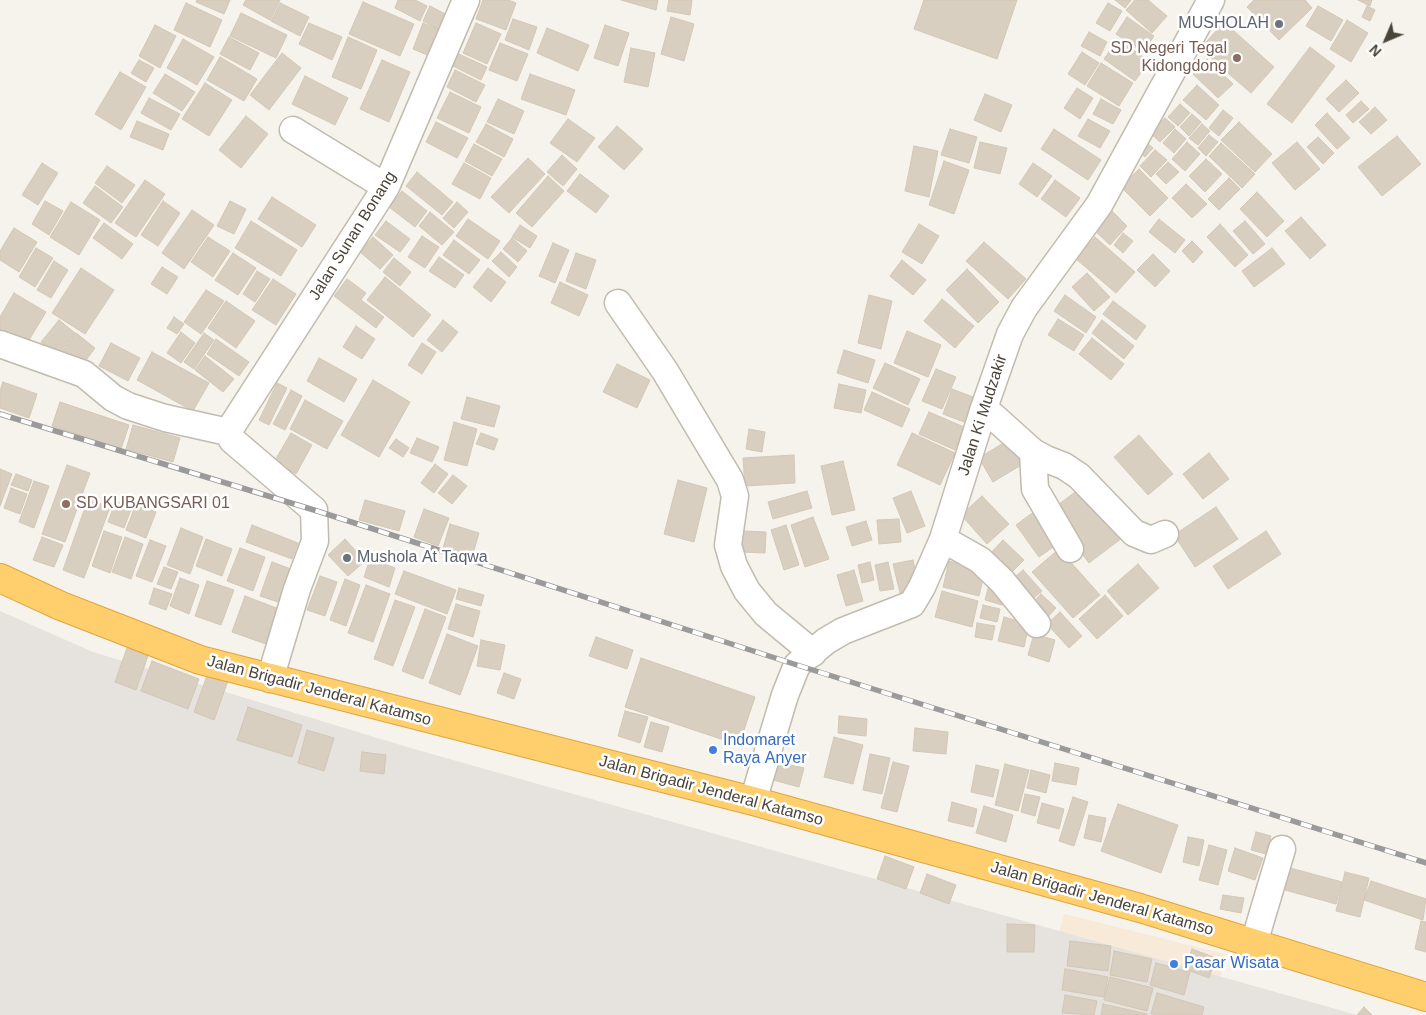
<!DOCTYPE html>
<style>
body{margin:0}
#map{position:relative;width:1426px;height:1015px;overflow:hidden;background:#f6f3ec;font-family:Arial,sans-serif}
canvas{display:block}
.north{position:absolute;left:1361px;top:15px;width:50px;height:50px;-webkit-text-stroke:4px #fff;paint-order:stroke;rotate:225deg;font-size:14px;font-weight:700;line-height:20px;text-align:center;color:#4b4439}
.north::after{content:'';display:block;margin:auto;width:18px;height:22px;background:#4b4439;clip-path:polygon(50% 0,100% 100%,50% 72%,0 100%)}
</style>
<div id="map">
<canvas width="1426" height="1015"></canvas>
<div class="north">N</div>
</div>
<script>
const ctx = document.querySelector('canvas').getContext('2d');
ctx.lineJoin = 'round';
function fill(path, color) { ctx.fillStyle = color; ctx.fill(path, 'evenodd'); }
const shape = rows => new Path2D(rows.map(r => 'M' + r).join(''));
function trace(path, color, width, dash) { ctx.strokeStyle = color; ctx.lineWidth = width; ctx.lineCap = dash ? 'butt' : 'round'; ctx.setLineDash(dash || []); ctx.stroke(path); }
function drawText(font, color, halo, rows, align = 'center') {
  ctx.font = font + ' Arial,sans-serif'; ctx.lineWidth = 5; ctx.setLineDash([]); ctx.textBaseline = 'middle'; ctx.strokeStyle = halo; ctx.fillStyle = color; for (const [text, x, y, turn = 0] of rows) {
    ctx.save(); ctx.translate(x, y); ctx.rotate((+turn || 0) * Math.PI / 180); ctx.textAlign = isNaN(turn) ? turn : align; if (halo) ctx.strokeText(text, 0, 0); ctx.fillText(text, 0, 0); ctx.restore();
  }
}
const commercial = shape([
 [1064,914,1226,954,1211,1015,1039,1015],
 [1070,941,1111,946,1108,970],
 [1192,949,1216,958,1209,978]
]);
const industrial = shape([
 [0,611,93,652,414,749,1357,1015,0,1015]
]);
const building = shape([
 [197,0,230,0,224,14,196,2,197,0],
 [246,0,280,0,270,20,243,5,246,0],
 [398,0,415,0,427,6,420,21,395,8,398,0],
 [483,0,508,0,516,3,506,30,476,19,483,0],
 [621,0,658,0,656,10,621,0],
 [669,0,692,0,690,15,667,11,669,0],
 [924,0,1017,0,997,59,914,29,924,0],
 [1115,0,1131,0,1125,8,1115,0],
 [1135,0,1148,0,1167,16,1152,33,1126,10,1135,0],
 [1254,0,1305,0,1312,8,1279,40,1247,7,1254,0],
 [1358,0,1372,0,1370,6,1358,0],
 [363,2,414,24,400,56,349,34,363,2],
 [186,3,222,20,210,47,174,30,186,3],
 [280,3,309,17,300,36,271,21,280,3],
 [1108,3,1122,11,1110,31,1096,23,1108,3],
 [430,6,449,16,442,31,423,21,430,6],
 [1318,6,1343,20,1331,41,1306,26,1318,6],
 [1367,6,1375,10,1370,21,1362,17,1367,6],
 [241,13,287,35,276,58,230,36,241,13],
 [671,17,694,24,684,61,661,54,671,17],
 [1127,17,1154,36,1143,52,1116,34,1127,17],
 [513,19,537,27,529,50,505,40,513,19],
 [1347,20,1368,33,1351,62,1330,49,1347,20],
 [1224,22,1274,67,1251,93,1200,49,1224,22],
 [309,23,342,37,332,60,299,44,309,23],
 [423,23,442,31,432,57,413,49,423,23],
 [476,23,501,34,487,64,463,53,476,23],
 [155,25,176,36,160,68,139,56,155,25],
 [605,25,629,33,618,66,594,58,605,25],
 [547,28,589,45,578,71,537,53,547,28],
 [1089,32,1107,42,1100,56,1081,46,1089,32],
 [229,37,259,53,250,70,220,54,229,37],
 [348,37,377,50,361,89,332,77,348,37],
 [183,39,214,57,197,85,167,68,183,39],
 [1118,39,1149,61,1135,81,1104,59,1118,39],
 [500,43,528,54,517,81,489,70,500,43],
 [1310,47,1335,66,1292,123,1267,104,1310,47],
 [631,48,655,53,648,87,624,82,631,48],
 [1082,52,1099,63,1085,85,1068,74,1082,52],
 [282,53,301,68,269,110,250,95,282,53],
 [459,54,487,67,481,80,453,66,459,54],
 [220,57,257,79,244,101,207,80,220,57],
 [1207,59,1233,84,1218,98,1193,74,1207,59],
 [139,60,154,68,146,82,131,73,139,60],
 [382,60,410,72,389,122,360,109,382,60],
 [1101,63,1133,83,1119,106,1087,86,1101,63],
 [455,70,485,85,476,102,447,87,455,70],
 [120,72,146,87,121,130,95,114,120,72],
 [165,74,195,92,182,111,153,93,165,74],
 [530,74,575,90,566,115,521,99,530,74],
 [305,76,348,98,335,125,292,104,305,76],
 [1346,80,1359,93,1339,112,1326,99,1346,80],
 [205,83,232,100,209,136,182,119,205,83],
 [1197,85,1219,105,1206,120,1183,100,1197,85],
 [1077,88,1093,98,1080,119,1064,108,1077,88],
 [450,92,481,107,469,133,437,118,450,92],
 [985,94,1012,105,1001,132,974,120,985,94],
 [149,98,180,114,171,130,141,113,149,98],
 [498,99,524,111,514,134,487,122,498,99],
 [1101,99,1121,110,1113,124,1093,114,1101,99],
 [1361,101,1369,109,1353,123,1346,115,1361,101],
 [1180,104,1190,113,1178,126,1168,117,1180,104],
 [1375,107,1387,120,1371,134,1359,122,1375,107],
 [1223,110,1233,118,1219,136,1209,128,1223,110],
 [1327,113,1350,138,1337,149,1315,125,1327,113],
 [1192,114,1201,122,1189,136,1180,127,1192,114],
 [246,116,268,134,241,168,219,150,246,116],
 [1165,118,1175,127,1160,142,1150,133,1165,118],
 [568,119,595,138,577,162,550,143,568,119],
 [1088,119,1110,131,1100,148,1078,136,1088,119],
 [137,121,169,134,163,150,130,137,137,121],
 [436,122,468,138,457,158,426,142,436,122],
 [1239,122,1272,154,1255,172,1221,140,1239,122],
 [486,124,513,139,504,157,476,142,486,124],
 [1202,124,1210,131,1198,145,1189,138,1202,124],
 [617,126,643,149,624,170,598,147,617,126],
 [950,129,977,137,969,163,941,155,950,129],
 [1054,129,1101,160,1088,180,1041,149,1054,129],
 [1175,129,1186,139,1174,153,1163,143,1175,129],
 [1209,135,1218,142,1206,156,1198,148,1209,135],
 [1397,136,1421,164,1382,196,1358,167,1397,136],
 [1318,137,1334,153,1323,164,1307,147,1318,137],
 [980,142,1007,148,1000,174,974,168,980,142],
 [1146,142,1153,148,1145,157,1138,151,1146,142],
 [1187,142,1200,154,1185,171,1172,159,1187,142],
 [1297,142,1320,169,1295,190,1272,163,1297,142],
 [1221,143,1255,174,1242,188,1209,156,1221,143],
 [474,144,502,159,492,176,465,161,474,144],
 [914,146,938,151,929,197,905,191,914,146],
 [1155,150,1167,160,1151,177,1140,166,1155,150],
 [562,155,577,169,563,186,547,172,562,155],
 [528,158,545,174,509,213,491,197,528,158],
 [1206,159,1222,174,1205,192,1189,176,1206,159],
 [944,161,969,170,954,214,929,205,944,161],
 [1168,162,1179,172,1166,184,1156,174,1168,162],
 [42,163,58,173,38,205,22,195,42,163],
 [464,163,491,178,480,199,452,184,464,163],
 [1033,163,1052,176,1037,197,1019,184,1033,163],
 [107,166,135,185,122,203,95,183,107,166],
 [1139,169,1168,198,1150,216,1121,187,1139,169],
 [417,172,453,202,442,215,406,186,417,172],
 [580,174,609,196,596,213,567,191,580,174],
 [548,176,564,191,532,227,516,213,548,176],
 [1229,178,1240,189,1219,210,1208,199,1229,178],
 [145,180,165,194,136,237,115,223,145,180],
 [1055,180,1080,198,1066,217,1041,199,1055,180],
 [1186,184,1207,204,1192,218,1172,198,1186,184],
 [95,186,123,207,111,223,83,203,95,186],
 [402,191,427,211,415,227,389,207,402,191],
 [1257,192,1284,221,1267,237,1240,209,1257,192],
 [272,197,316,225,302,247,258,219,272,197],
 [45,201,63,211,49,235,32,224,45,201],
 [163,201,180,213,158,246,141,235,163,201],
 [230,201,246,209,234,234,217,226,230,201],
 [71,202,100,220,79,255,50,237,71,202],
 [457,202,468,212,454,228,443,218,457,202],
 [192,210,214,225,184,269,162,253,192,210],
 [1112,211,1127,226,1110,245,1094,230,1112,211],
 [430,212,454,232,442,245,419,226,430,212],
 [1301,217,1326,245,1310,259,1285,231,1301,217],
 [468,219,500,241,488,259,456,236,468,219],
 [1159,219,1185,240,1175,253,1149,232,1159,219],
 [251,221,297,250,281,276,235,248,251,221],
 [386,221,410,239,400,252,375,235,386,221],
 [1245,221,1265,244,1253,254,1233,231,1245,221],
 [104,223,133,244,122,259,93,238,104,223],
 [919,224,939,236,922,264,902,252,919,224],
 [1220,224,1248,255,1235,267,1207,237,1220,224],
 [520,225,537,236,530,248,512,237,520,225],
 [14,228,37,242,19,272,0,260,0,251,14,228],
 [1123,233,1133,241,1123,253,1114,245,1123,233],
 [422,236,439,247,425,268,408,257,422,236],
 [208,237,230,251,213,277,191,262,208,237],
 [373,237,393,255,380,269,360,252,373,237],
 [1095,237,1135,272,1116,293,1076,259,1095,237],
 [512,238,527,251,518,262,503,249,512,238],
 [454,240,480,260,469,274,443,255,454,240],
 [1192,241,1203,252,1193,263,1182,251,1192,241],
 [984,242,1026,279,1008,299,966,261,984,242],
 [553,243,569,250,555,283,539,276,553,243],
 [36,248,53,258,35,287,19,277,36,248],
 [1272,248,1285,264,1254,287,1242,271,1272,248],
 [501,252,517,267,509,277,492,261,501,252],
 [233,253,256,268,238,295,215,280,233,253],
 [576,253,596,260,586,289,566,281,576,253],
 [1153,254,1170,271,1155,287,1137,270,1153,254],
 [439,257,464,275,455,288,429,271,439,257],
 [394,258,411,272,400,286,383,272,394,258],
 [902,260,926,280,913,295,890,276,902,260],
 [54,261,68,270,51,298,37,290,54,261],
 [162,267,178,277,167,294,151,284,162,267],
 [81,268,114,290,85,334,52,313,81,268],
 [488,268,506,282,491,302,473,287,488,268],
 [967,269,999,302,978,323,946,290,967,269],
 [257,271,270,279,255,302,243,294,257,271],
 [1087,273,1110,297,1094,311,1072,287,1087,273],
 [385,277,431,315,413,337,367,300,385,277],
 [273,279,296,294,276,325,252,310,273,279],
 [347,279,366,293,361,300,384,317,376,328,334,296,347,279],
 [560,282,588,295,579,316,551,303,560,282],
 [206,290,224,301,201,334,184,322,206,290],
 [14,293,46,312,26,345,0,329,0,317,14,293],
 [869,295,892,301,881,349,858,343,869,295],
 [1065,295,1096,317,1086,333,1054,311,1065,295],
 [942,299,974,326,955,348,924,321,942,299],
 [226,301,255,321,236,348,208,328,226,301],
 [1113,301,1146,326,1136,340,1103,314,1113,301],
 [174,317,184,324,177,334,167,328,174,317],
 [1058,319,1084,335,1074,351,1048,335,1058,319],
 [59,320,75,333,58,355,41,342,59,320],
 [443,320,458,332,442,352,427,340,443,320],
 [1102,320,1134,346,1124,359,1092,333,1102,320],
 [356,326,375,339,362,359,343,347,356,326],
 [907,331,941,345,928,377,894,363,907,331],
 [181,332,195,343,181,363,167,353,181,332],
 [76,333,95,348,78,371,59,356,76,333],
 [204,333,214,340,194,369,184,362,204,333],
 [1092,338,1124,364,1111,380,1079,354,1092,338],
 [216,339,249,362,239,376,207,354,216,339],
 [111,343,140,358,128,381,99,366,111,343],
 [422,343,436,352,422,374,408,365,422,343],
 [844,350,875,360,868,383,837,373,844,350],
 [152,352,209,383,193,411,137,380,152,352],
 [205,356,234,379,223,392,195,370,205,356],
 [319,358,357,379,344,402,307,381,319,358],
 [885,363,920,379,908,405,873,388,885,363],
 [617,364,650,380,637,408,603,392,617,364],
 [936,369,956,377,942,409,922,401,936,369],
 [373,380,410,402,379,457,341,435,373,380],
 [3,382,37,394,29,418,0,408,0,391,3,382],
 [277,383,287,388,269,425,259,420,277,383],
 [839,384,866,390,861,413,834,408,839,384],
 [952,389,973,397,964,422,943,414,952,389],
 [291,390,302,396,285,430,273,424,291,390],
 [872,392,910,409,902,427,864,410,872,392],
 [467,397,500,406,494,427,461,419,467,397],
 [305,400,343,421,327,449,290,429,305,400],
 [60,402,129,425,121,449,52,426,60,402],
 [929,412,964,427,955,450,919,434,929,412],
 [454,422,477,429,467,466,444,460,454,422],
 [133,425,180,438,173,462,126,449,133,425],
 [749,429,765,432,762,452,746,449,749,429],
 [291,433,312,445,296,474,274,462,291,433],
 [481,433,498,439,494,450,476,444,481,433],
 [912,433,955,453,940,485,897,465,912,433],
 [1139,435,1173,474,1148,495,1114,457,1139,435],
 [417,438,439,447,432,462,410,453,417,438],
 [396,439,409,448,403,457,389,448,396,439],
 [1008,440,1023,464,993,482,979,458,1008,440],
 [1209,453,1229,479,1203,499,1183,474,1209,453],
 [794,455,795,483,745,486,743,458,794,455],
 [843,461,855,510,832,515,821,466,843,461],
 [435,464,448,474,434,493,421,483,435,464],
 [67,465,90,473,65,542,42,534,67,465],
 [0,469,12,474,0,506,0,469],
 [16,474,32,480,28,491,11,485,16,474],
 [453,475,467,486,452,504,438,493,453,475],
 [678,480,707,488,694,542,664,534,678,480],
 [34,481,49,486,34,528,19,522,34,481],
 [1083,486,1122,538,1089,563,1050,511,1083,486],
 [11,488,27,494,20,514,4,508,11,488],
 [807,491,812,508,773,519,768,502,807,491],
 [911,491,925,526,907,533,893,498,911,491],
 [982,496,1009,524,987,544,961,515,982,496],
 [88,499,110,507,84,578,63,570,88,499],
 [365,500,405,511,399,531,359,520,365,500],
 [116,501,132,507,124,528,108,522,116,501],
 [136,504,156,512,146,538,126,530,136,504],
 [1216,507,1238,539,1195,567,1174,535,1216,507],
 [424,509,449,518,438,546,414,537,424,509],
 [1035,511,1059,543,1039,557,1016,525,1035,511],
 [813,517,829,559,805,567,791,525,813,517],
 [899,519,901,542,879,544,877,520,899,519],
 [866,521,872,540,852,546,846,527,866,521],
 [450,524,479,533,472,557,443,548,450,524],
 [252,525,298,543,292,559,246,542,252,525],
 [786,525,799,565,784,570,771,530,786,525],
 [181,528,203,537,190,574,167,565,181,528],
 [104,531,122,537,110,573,92,566,104,531],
 [743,531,766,532,765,553,741,552,743,531],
 [1266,531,1281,554,1228,589,1213,566,1266,531],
 [42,537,63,545,54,567,33,560,42,537],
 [125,537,143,544,131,579,112,572,125,537],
 [206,539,232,549,222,576,196,566,206,539],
 [345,539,365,561,348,576,328,555,345,539],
 [150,540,166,546,152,582,136,576,150,540],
 [1003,540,1024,560,1008,576,987,557,1003,540],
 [240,548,265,557,253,591,227,581,240,548],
 [1059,549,1100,595,1073,618,1032,572,1059,549],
 [370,559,395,568,389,587,364,577,370,559],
 [913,560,919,589,900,593,893,564,913,560],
 [949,561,985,570,979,596,943,587,949,561],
 [272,562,291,569,278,602,260,596,272,562],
 [870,562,874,580,862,583,858,565,870,562],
 [888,562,894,589,880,591,875,565,888,562],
 [1138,564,1159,588,1128,615,1107,591,1138,564],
 [164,567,178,572,171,589,157,584,164,567],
 [854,570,863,601,846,606,837,575,854,570],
 [1023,570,1042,591,1028,603,1009,582,1023,570],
 [404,571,456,590,447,614,395,594,404,571],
 [320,576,337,582,325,616,307,610,320,576],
 [180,578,199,585,189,614,170,606,180,578],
 [345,579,360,585,346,626,330,620,345,579],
 [207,581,234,590,221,625,195,616,207,581],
 [366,585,390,594,373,642,348,633,366,585],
 [989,585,1006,590,1002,605,985,600,989,585],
 [154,588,172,594,166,610,149,604,154,588],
 [459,588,484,595,481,606,456,599,459,588],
 [942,591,978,601,972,627,935,617,942,591],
 [1041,594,1056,608,1045,620,1030,606,1041,594],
 [1105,595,1123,616,1097,639,1079,619,1105,595],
 [245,596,279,609,266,644,232,632,245,596],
 [395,600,415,607,393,666,374,659,395,600],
 [456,604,480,611,473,637,448,629,456,604],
 [983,605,1000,609,997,622,980,618,983,605],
 [425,609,446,617,423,679,402,671,425,609],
 [1060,612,1082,636,1069,648,1047,624,1060,612],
 [1004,617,1029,624,1024,647,998,641,1004,617],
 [977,623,995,626,992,640,975,637,977,623],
 [447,634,478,646,460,695,429,683,447,634],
 [1034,634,1055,640,1049,662,1028,655,1034,634],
 [596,637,633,650,627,669,589,656,596,637],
 [481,640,505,645,500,670,477,666,481,640],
 [127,648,148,656,136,690,115,682,127,648],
 [641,658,755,697,739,745,625,707,641,658],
 [152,661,199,679,188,709,141,691,152,661],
 [209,670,229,678,214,720,194,712,209,670],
 [504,673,521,679,514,699,497,693,504,673],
 [248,707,302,725,292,757,237,740,248,707],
 [625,711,648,717,640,743,618,736,625,711],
 [839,716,867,719,866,736,838,733,839,716],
 [651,722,669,727,662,752,644,747,651,722],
 [915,728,948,732,946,754,913,751,915,728],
 [307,730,334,738,324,771,298,763,307,730],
 [834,737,863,745,853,784,824,777,834,737],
 [362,752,386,755,384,774,360,771,362,752],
 [870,754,890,758,882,794,863,790,870,754],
 [777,762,804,768,799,787,773,780,777,762],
 [893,762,909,766,897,812,881,808,893,762],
 [1055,763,1079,768,1076,785,1052,781,1055,763],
 [1005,764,1029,770,1018,811,995,805,1005,764],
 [976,765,999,770,993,797,971,792,976,765],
 [1031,770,1050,775,1046,793,1027,788,1031,770],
 [1025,794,1040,797,1035,816,1021,812,1025,794],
 [1073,797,1088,802,1074,846,1059,841,1073,797],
 [952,802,977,809,973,827,948,821,952,802],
 [1042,803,1064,809,1059,829,1037,823,1042,803],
 [1118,804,1178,825,1161,873,1101,851,1118,804],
 [984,806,1013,815,1006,842,976,833,984,806],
 [1089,815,1106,818,1101,842,1084,838,1089,815],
 [1256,832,1271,836,1266,854,1251,850,1256,832],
 [1188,837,1204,840,1199,866,1183,862,1188,837],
 [1209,845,1227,850,1218,885,1199,880,1209,845],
 [1235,848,1263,858,1255,880,1228,871,1235,848],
 [885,856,914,867,906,889,877,879,885,856],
 [1279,865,1342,882,1336,904,1274,887,1279,865],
 [1345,872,1369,878,1360,917,1336,911,1345,872],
 [927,874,956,885,949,904,920,893,927,874],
 [1371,881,1426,899,1423,920,1364,900,1371,881],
 [1223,895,1244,898,1241,913,1220,909,1223,895],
 [1421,921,1426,922,1426,952,1415,949,1421,921],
 [1007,924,1035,925,1034,952,1007,952,1007,924],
 [1070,941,1111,946,1108,971,1067,966,1070,941],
 [1192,949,1216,958,1209,978,1185,969,1192,949],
 [1114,951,1152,959,1147,982,1110,975,1114,951],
 [1156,963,1190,972,1184,995,1150,985,1156,963],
 [1065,969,1108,977,1104,997,1062,990,1065,969],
 [1110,977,1153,988,1147,1011,1104,1000,1110,977],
 [1157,993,1204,1007,1202,1015,1151,1014,1157,993],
 [1065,995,1097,1001,1094,1015,1062,1013,1065,995],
 [1103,1004,1147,1014,1147,1015,1101,1015,1103,1004],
 [1364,1007,1372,1015,1357,1015,1364,1007]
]);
const minor = shape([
 [293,130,386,187],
 [618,303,665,371,730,480,735,496,728,545,734,566,747,591,766,614,813,653],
 [0,344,84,374,113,398,128,406,165,418,228,432],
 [984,408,1033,452,1046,459,1064,466,1079,476,1134,533,1151,540,1165,534],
 [228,432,386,187,466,0],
 [228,432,232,440,314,510,315,541,297,589,270,679],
 [1033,452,1035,489,1070,549],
 [943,539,980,560,1002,581,1037,624],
 [753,801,785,695,797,665,826,641,843,631,912,604,922,587,943,539,984,408,1010,334,1024,308,1099,205,1211,0],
 [1254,943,1282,849]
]);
const highway = shape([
 [0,578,61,606,200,660,753,801,1140,908,1426,997]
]);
const rail = shape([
 [0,414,314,510,797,665,1426,863]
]);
const markers = [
 [1279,24,5,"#6b7280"],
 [1237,58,5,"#8d6e63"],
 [66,504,5,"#8d6e63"],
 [347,558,5,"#6b7280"],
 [713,750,5,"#3f7fe0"],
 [1174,964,5,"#3f7fe0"]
];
const worshipNames = [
 ["MUSHOLAH",1269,24],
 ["Mushola At Taqwa",357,558,"left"]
];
const educationNames = [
 ["SD Negeri Tegal",1227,49],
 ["Kidongdong",1227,67],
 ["SD KUBANGSARI 01",76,504,"left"]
];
const streetNames = [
 ["Jalan Sunan Bonang",353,236,-58],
 ["Jalan Ki Mudzakir",983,415,-72],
 ["Jalan Brigadir Jenderal Katamso",319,691,15],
 ["Jalan Brigadir Jenderal Katamso",711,791,15],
 ["Jalan Brigadir Jenderal Katamso",1102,899,16]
];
const shopNames = [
 ["Indomaret",723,741],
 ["Raya Anyer",723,759],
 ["Pasar Wisata",1184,964]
];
fill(commercial, '#f7ead8');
fill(industrial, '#e6e2dd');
fill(building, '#d8cfc1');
trace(building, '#d3c7b4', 1);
trace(minor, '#c2bbae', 29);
trace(highway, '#e0a43c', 30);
trace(minor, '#fff', 26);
trace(highway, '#ffcf6e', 28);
trace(rail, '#9a9a9a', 5.5);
trace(rail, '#fff', 4, [11]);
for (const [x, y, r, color] of markers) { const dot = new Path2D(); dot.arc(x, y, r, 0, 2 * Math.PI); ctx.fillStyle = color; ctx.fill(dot); trace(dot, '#fff', 2); }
drawText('16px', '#5b616d', '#fff', worshipNames, 'right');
drawText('16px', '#785e54', '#fff', educationNames, 'right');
drawText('16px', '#4b4439', '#fff', streetNames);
drawText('16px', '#366cbe', '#fff', shopNames, 'left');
</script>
